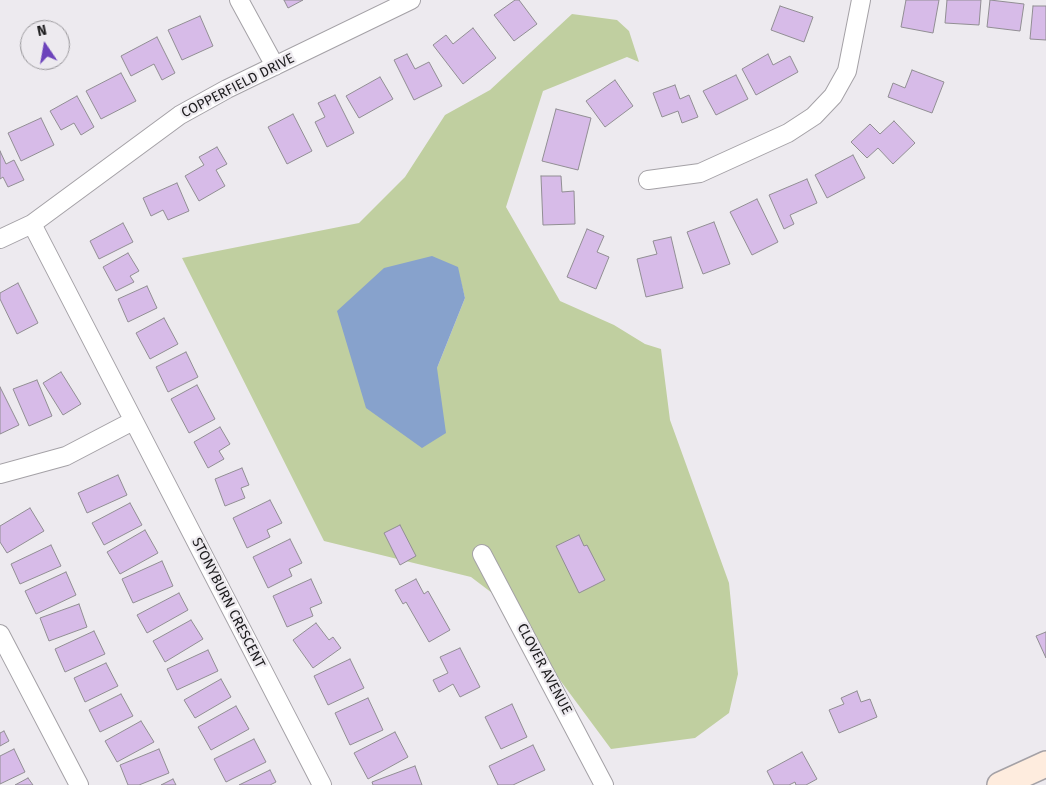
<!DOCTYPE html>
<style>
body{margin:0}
#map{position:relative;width:1046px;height:785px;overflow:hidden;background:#edeaef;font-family:"Fira Sans",sans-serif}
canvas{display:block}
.north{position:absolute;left:20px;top:20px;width:50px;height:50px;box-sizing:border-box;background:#edeaef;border:1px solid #99979b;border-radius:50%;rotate:348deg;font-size:14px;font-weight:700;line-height:20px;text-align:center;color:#1b1a1c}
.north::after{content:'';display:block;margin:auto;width:18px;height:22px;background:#6c43bb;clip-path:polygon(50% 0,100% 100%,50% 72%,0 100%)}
</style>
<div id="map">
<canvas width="1046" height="785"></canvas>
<div class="north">N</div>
</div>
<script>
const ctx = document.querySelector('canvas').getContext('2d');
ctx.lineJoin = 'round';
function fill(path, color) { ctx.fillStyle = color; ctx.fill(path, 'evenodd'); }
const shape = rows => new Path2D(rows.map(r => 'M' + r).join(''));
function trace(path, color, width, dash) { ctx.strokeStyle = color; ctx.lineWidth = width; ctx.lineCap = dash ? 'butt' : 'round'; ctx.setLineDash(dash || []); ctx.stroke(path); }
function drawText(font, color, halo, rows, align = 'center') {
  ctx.font = font + ' "Fira Sans",sans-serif'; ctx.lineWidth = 4.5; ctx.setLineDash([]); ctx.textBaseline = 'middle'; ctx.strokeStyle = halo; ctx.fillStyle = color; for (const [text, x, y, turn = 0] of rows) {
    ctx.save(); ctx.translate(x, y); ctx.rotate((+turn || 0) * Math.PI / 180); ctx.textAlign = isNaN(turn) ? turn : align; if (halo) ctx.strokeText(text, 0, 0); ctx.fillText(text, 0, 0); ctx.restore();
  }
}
const green = shape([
 [572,14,617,20,629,31,639,62,627,57,543,91,506,207,560,301,614,325,645,344,661,349,670,420,729,583,738,674,729,713,695,738,611,749,500,599,471,577,324,541,182,258,359,223,405,177,445,115,490,90],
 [457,267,465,298,437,368]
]);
const water = shape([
 [432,256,458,267,465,298,437,368,446,433,422,448,366,408,337,311,384,268]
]);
const building = shape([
 [284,0,303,0,288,8,284,0],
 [515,0,519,0,537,24,514,41,494,15,515,0],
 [906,0,939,0,933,33,901,27,906,0],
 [947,0,981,0,979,25,945,23,947,0],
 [990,0,1024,4,1020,31,987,27,990,0],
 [780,6,813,17,804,42,771,30,780,6],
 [1033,6,1046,6,1046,40,1030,39,1033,6],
 [200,16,213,46,182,60,168,30,200,16],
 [473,28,496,58,463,84,433,45,446,35,453,44,473,28],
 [157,37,175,73,162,80,154,64,131,76,121,56,157,37],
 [407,54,415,69,429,62,442,86,414,100,394,60,407,54],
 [768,54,773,65,790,56,798,72,756,95,742,69,768,54],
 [912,70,944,82,932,113,888,97,893,83,905,88,912,70],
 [121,73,136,101,101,119,86,91,121,73],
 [736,75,748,99,716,115,703,91,736,75],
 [380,77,393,99,359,118,346,96,380,77],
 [615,80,633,106,605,127,586,101,615,80],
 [675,85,680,99,689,95,698,117,682,123,678,111,662,117,653,93,675,85],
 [335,95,354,133,327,147,315,122,325,117,318,103,335,95],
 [77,96,94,127,81,135,74,123,61,130,50,111,77,96],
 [556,109,591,118,578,170,542,161,556,109],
 [293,114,312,151,287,164,268,127,293,114],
 [41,118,54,145,21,161,8,133,41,118],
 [894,121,915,143,893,164,878,148,867,158,851,142,870,124,880,134,894,121],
 [217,147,227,164,216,170,225,186,199,201,185,176,204,165,199,157,217,147],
 [0,151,6,164,14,160,24,180,8,187,3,177,0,179,0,151],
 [853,155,865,178,827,198,815,175,853,155],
 [541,176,561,176,562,192,574,191,575,224,543,225,541,176],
 [807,179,817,203,790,215,794,224,784,229,769,195,807,179],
 [177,183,189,211,168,220,163,210,151,216,143,198,177,183],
 [757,199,778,242,752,255,730,212,757,199],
 [714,222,730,264,703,274,687,232,714,222],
 [123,223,133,242,99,259,90,241,123,223],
 [587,229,604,236,597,252,609,257,596,289,567,277,587,229],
 [671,237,683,288,646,297,637,259,657,254,653,241,671,237],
 [128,253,139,271,130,276,134,282,116,291,103,267,128,253],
 [18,283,38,323,17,334,0,299,0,293,18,283],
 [147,286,157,308,128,322,118,299,147,286],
 [164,318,178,344,150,359,136,333,164,318],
 [186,352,198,377,168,392,156,367,186,352],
 [61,372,81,404,63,415,43,383,61,372],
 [37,380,52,416,29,426,13,389,37,380],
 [197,385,215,419,189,433,171,399,197,385],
 [0,387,19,425,0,434,0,387],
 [220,427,230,444,219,451,224,459,208,468,194,442,220,427],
 [242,468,249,485,241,488,245,498,225,506,215,479,242,468],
 [118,475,127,495,87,513,78,493,118,475],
 [270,500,282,523,267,530,270,537,247,548,233,518,270,500],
 [130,503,142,525,104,545,92,523,130,503],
 [30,508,44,531,7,553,0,542,0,526,30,508],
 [400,525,416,556,400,565,384,533,400,525],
 [145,530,158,553,120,574,107,552,145,530],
 [579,535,584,546,587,545,605,580,579,593,556,546,579,535],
 [290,539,302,563,289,569,292,576,268,588,253,557,290,539],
 [51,545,61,566,20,584,11,564,51,545],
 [162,561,173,586,133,603,122,579,162,561],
 [66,572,76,595,36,614,25,591,66,572],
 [311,579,322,603,310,608,313,616,287,627,273,596,311,579],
 [416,579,424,594,428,591,450,630,429,642,406,602,403,604,395,590,416,579],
 [179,593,188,610,147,633,137,615,179,593],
 [79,604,87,627,49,641,40,618,79,604],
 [191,620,203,639,165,662,153,641,191,620],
 [316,623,329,640,333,637,341,648,313,668,293,640,316,623],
 [94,631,105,654,65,672,55,649,94,631],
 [1046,632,1046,658,1036,636,1046,632],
 [460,648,480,687,460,697,453,684,439,692,433,680,448,673,440,657,460,648],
 [208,650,218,671,177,690,167,669,208,650],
 [350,659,364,688,328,705,314,676,350,659],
 [106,663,118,686,85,702,74,678,106,663],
 [221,679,231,697,195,718,184,700,221,679],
 [857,691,861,702,870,699,877,717,839,733,829,710,844,704,841,698,857,691],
 [121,694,133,716,100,732,89,710,121,694],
 [368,698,383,730,350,745,335,713,368,698],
 [512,704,527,737,501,749,485,717,512,704],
 [236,706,249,729,211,750,198,727,236,706],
 [141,721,154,742,117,762,105,741,141,721],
 [4,731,9,741,0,746,0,733,4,731],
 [395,732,408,757,368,779,354,753,395,732],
 [254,739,266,762,226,782,214,759,254,739],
 [533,745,545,770,513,785,498,785,489,766,533,745],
 [14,749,25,772,0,784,0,756,14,749],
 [159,749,169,773,139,785,128,785,120,765,159,749],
 [802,752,817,779,806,785,796,785,795,782,789,785,774,785,767,771,802,752],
 [415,766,422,785,373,785,372,782,415,766],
 [270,770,276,782,270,785,239,785,270,770],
 [28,778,33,785,15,785,28,778],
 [173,779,176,785,161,785,173,779]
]);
const minor = shape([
 [239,0,275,66],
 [648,180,700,173,788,133,814,116,833,96,847,71,861,0],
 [32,224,322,785],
 [0,239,32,224,180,115,227,89,411,0],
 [0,474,66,456,133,421],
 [482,554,604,785],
 [0,634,79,785]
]);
const secondary = shape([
 [1000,785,1046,764]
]);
const streetNames = [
 ["COPPERFIELD DRIVE",238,86,-27],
 ["STONYBURN CRESCENT",228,603,63],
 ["CLOVER AVENUE",544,669,62]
];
fill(green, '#c0cfa0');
fill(water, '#87a2cc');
fill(building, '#d7bbe8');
trace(building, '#918e93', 1);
trace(minor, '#a4a1a6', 20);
trace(secondary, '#a4a1a6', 28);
trace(minor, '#fff', 18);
trace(secondary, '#feecde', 25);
drawText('14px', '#1b1a1c', '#edeaef', streetNames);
</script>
